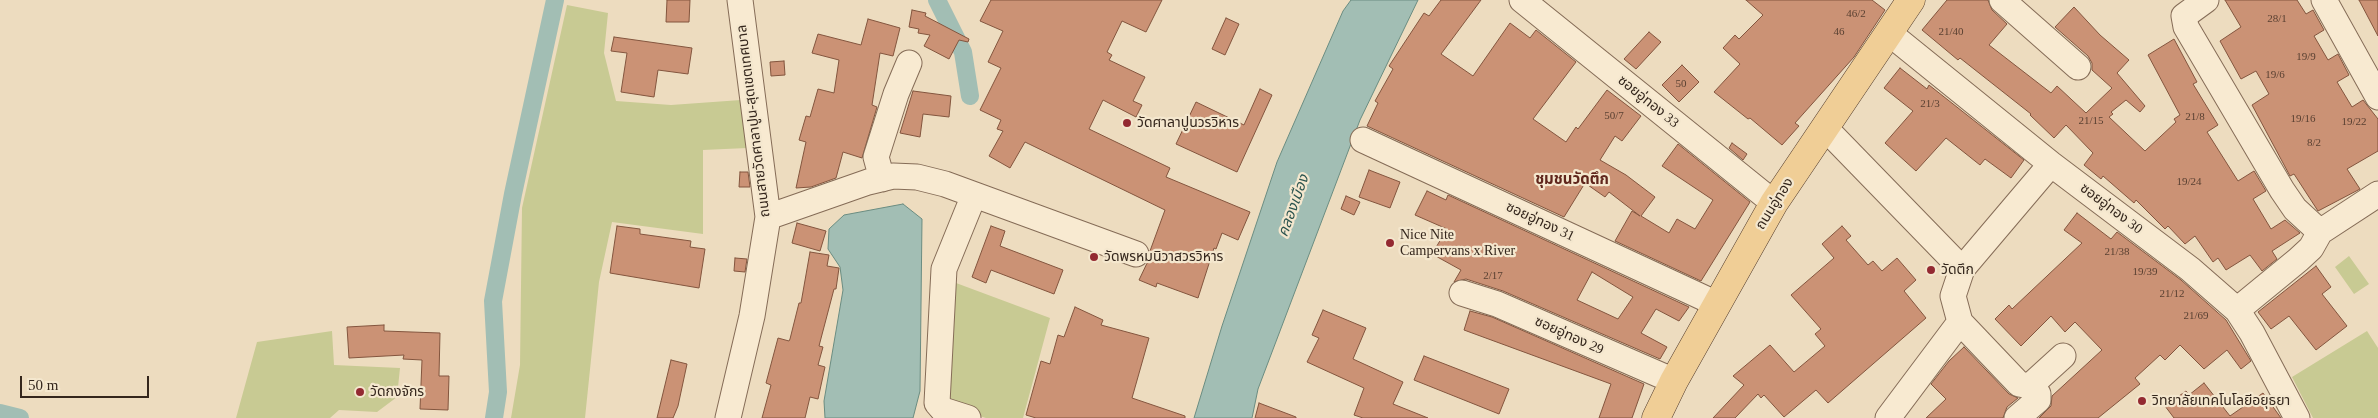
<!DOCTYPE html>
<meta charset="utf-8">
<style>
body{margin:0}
#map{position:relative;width:2378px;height:418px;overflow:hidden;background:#eddcbf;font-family:"Times New Roman",serif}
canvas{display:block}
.scale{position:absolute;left:20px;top:376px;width:129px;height:22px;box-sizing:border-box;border:2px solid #34261c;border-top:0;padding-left:6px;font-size:15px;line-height:18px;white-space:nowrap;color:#34261c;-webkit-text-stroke:4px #f4e7ce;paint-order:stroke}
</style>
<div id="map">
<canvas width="2378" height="418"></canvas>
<div class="scale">50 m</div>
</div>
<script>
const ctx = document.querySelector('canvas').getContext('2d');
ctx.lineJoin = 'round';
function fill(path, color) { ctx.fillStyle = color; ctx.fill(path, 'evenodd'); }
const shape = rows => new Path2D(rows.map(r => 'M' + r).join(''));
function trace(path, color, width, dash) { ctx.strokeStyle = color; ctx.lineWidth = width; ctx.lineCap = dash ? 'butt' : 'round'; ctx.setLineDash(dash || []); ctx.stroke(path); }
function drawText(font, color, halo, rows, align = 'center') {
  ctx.font = font + ' "Times New Roman","Noto Sans Thai",serif'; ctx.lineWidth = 4.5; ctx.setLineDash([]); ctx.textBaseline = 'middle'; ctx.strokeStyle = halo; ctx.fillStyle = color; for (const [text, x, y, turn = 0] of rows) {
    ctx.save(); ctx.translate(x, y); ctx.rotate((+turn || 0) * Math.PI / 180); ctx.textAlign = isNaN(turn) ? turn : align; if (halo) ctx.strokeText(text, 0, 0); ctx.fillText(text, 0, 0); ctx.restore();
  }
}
const green = shape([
 [567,5,608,13,604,53,616,101,671,105,741,100,747,148,703,150,703,234,612,222,599,282,585,418,511,418,520,365,522,208],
 [2349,256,2369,284,2354,294,2335,267],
 [948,280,1050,318,1023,418,986,418,948,407],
 [332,331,334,365,400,368,397,397,377,412,339,410,330,418,236,418,257,342],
 [2367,331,2378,348,2378,418,2313,418,2292,377]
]);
const water = shape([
 [1351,0,1418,0,1360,120,1258,389,1252,418,1194,418,1222,326,1277,162,1343,11,1351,0],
 [903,204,922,219,920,391,913,418,825,418,824,401,843,290,840,267,828,249,829,229,844,215,903,204]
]);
const canal = shape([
 [937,0,963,52,970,96],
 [0,413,20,418],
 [494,418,498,392,493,301,513,194,555,0]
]);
const building = shape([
 [667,0,690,0,689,22,666,22,667,0],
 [991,0,1162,0,1146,32,1122,21,1107,52,1112,55,1109,60,1145,77,1133,101,1142,105,1136,117,1103,100,1089,129,1170,168,1166,177,1250,212,1238,240,1222,233,1216,249,1214,248,1198,298,1157,283,1156,287,1139,280,1149,259,1150,251,1165,210,1025,142,1010,168,989,156,1003,131,997,129,1001,120,980,110,1001,68,988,62,1003,31,980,21,991,0],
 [1441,0,1481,0,1441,54,1473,76,1510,23,1530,38,1536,30,1576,62,1533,119,1566,142,1576,127,1578,129,1607,90,1641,116,1622,141,1615,136,1600,160,1626,175,1655,197,1641,216,1669,233,1677,219,1695,229,1713,200,1662,166,1678,144,1750,202,1701,281,1615,241,1632,211,1640,216,1609,192,1605,197,1585,183,1564,217,1367,126,1378,103,1375,101,1393,69,1389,66,1424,13,1429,16,1441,0],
 [1746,0,1872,0,1885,10,1854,57,1795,123,1799,126,1782,145,1750,118,1748,119,1714,92,1740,64,1723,48,1735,35,1739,39,1763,15,1746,0],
 [1947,0,1988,0,1992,10,2007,24,1989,45,2051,93,2057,86,2086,113,2112,88,2092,70,2092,63,2088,56,2055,27,2074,7,2100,35,2129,60,2117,73,2145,106,2140,112,2126,100,2111,112,2113,114,2109,117,2145,151,2176,122,2174,119,2180,115,2148,55,2174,39,2197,82,2193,84,2218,125,2207,132,2238,181,2254,171,2266,191,2253,199,2271,229,2285,220,2300,233,2272,251,2277,259,2262,271,2250,255,2226,270,2218,258,2213,262,2195,236,2185,244,2168,226,2165,229,2136,200,2134,203,2103,176,2101,179,2084,165,2093,153,2066,125,2054,138,2030,115,2031,114,1960,58,1958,60,1922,30,1947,0],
 [2225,0,2297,0,2306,14,2313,10,2324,30,2314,36,2328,60,2338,54,2349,75,2337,82,2352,107,2363,100,2378,119,2378,151,2347,169,2360,189,2318,211,2294,174,2290,176,2252,105,2269,94,2256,71,2241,79,2220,41,2241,27,2225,0],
 [2359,0,2378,0,2378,36,2359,0],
 [912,10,926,13,925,16,969,39,968,42,959,40,949,59,924,46,930,35,918,33,919,29,909,27,912,10],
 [1226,18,1239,24,1225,55,1212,49,1226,18],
 [868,19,900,28,893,56,880,53,872,105,877,107,862,158,843,152,836,178,811,187,796,188,806,142,799,140,806,116,810,117,818,89,834,93,839,60,812,53,818,34,861,45,868,19],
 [1649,32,1661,42,1636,69,1624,59,1649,32],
 [614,37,692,48,688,74,658,70,654,97,621,92,627,53,611,51,614,37],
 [784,61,785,75,771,76,770,62,784,61],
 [1682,65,1699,82,1679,102,1662,85,1682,65],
 [1900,68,1927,89,1929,85,2024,160,2011,178,1985,159,1980,165,1946,138,1916,171,1885,143,1913,111,1884,88,1900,68],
 [1260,89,1272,95,1237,172,1176,144,1196,102,1244,125,1260,89],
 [913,91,951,96,949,117,923,114,920,137,900,133,913,91],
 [1732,143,1747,154,1743,160,1729,148,1732,143],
 [1369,170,1400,182,1390,208,1359,197,1369,170],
 [740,172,748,172,750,187,739,187,740,172],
 [1427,191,1446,200,1448,195,1689,307,1679,321,1656,309,1641,333,1667,347,1660,359,1503,291,1466,279,1454,282,1461,270,1432,254,1447,229,1415,215,1427,191],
 [1592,272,1633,297,1618,319,1577,300,1592,272],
 [1346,196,1360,202,1354,215,1341,209,1346,196],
 [2077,213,2111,239,2117,232,2181,280,2226,320,2251,361,2241,369,2227,350,2204,369,2180,345,2165,360,2160,355,2135,378,2140,384,2098,418,2039,418,2051,406,2052,396,2102,350,2075,322,2065,332,2051,316,2021,346,1995,319,2009,305,2012,309,2082,243,2064,230,2077,213],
 [797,223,826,231,820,251,792,243,797,223],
 [617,226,640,229,640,234,691,241,690,247,705,249,699,288,610,273,617,226],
 [991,226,1005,231,1000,246,1063,270,1054,294,991,270,986,283,972,277,991,226],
 [1842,226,1851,236,1846,240,1868,265,1873,261,1882,271,1897,258,1916,280,1904,291,1926,318,1828,403,1816,390,1784,417,1764,395,1761,398,1758,394,1735,418,1713,418,1744,385,1733,376,1770,345,1794,372,1825,346,1815,334,1821,329,1791,295,1834,258,1822,244,1842,226],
 [810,252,829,255,827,266,839,268,836,289,834,289,819,346,823,347,818,365,825,367,818,399,810,397,805,418,762,418,771,385,766,383,778,338,789,341,790,339,799,303,801,303,810,252],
 [735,258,747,259,745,272,734,271,735,258],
 [2316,266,2331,287,2322,294,2347,326,2316,350,2289,316,2271,329,2258,312,2316,266],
 [1075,307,1103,320,1101,325,1149,338,1132,398,1185,416,1185,418,1036,418,1026,415,1041,361,1050,364,1058,335,1064,337,1075,307],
 [1323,310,1366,328,1353,359,1403,382,1393,404,1428,418,1363,418,1354,415,1364,388,1307,362,1319,338,1312,335,1323,310],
 [1470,311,1492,317,1644,384,1632,418,1599,418,1611,384,1464,330,1470,311],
 [384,325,384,331,440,333,439,376,449,376,448,410,420,409,422,360,403,359,404,355,349,358,347,327,384,325],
 [1964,347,2009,394,2018,398,2007,407,2003,418,1926,418,1946,399,1931,384,1949,361,1964,347],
 [1424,356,1509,389,1499,414,1414,380,1424,356],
 [671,360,687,364,678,406,673,418,657,418,671,360],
 [2204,383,2230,416,2263,393,2281,418,2174,418,2165,406,2186,391,2189,395,2204,383],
 [1259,403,1296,417,1296,418,1255,418,1259,403]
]);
const minor = shape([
 [1522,0,1774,203],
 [2002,0,2078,67],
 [2206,0,2184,16,2186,27,2282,190,2295,209,2320,232],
 [2324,0,2378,97],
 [1889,33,2051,164,2190,269,2237,310,2252,333,2297,418],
 [1825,128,1962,269,1953,296,1960,322,1888,418],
 [1363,140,1717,304],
 [882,179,876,157,896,94,909,63],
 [768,217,868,182,893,176,917,177,945,184,1136,254],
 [1962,269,2051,164],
 [1462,293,1497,304,1674,381],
 [2237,310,2298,260,2311,248,2320,232,2378,194],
 [1960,322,2019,384,2030,386,2063,356],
 [728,418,752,316,768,217,740,0],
 [968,418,943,410,937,403,944,269,974,195],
 [2017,418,2038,400,2038,394,2030,386]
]);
const major = shape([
 [1656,418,1674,381,1774,203,1911,0]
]);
const markers = [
 [1127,123,5,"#932931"],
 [1390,243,5,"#932931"],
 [1094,257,5,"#932931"],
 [1931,270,5,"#932931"],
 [360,392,5,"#932931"],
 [2142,401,5,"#932931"]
];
const numberNames = [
 ["46/2",1856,14],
 ["28/1",2277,19],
 ["46",1839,32],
 ["21/40",1951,32],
 ["19/9",2306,57],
 ["19/6",2275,75],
 ["50",1681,84],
 ["21/3",1930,104],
 ["50/7",1614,116],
 ["21/8",2195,117],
 ["19/16",2303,119],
 ["21/15",2091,121],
 ["19/22",2354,122],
 ["8/2",2314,143],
 ["19/24",2189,182],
 ["21/38",2117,252],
 ["19/39",2145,272],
 ["2/17",1493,276],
 ["21/12",2172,294],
 ["21/69",2196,316]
];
const streetNames = [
 ["ซอยอู่ทอง 33",1648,102,39],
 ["ถนนสายวัดศาลาปูน-สุดเขตเทศบาล",754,121,-97],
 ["ถนนอู่ทอง",1775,204,-58],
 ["ซอยอู่ทอง 30",2111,209,37],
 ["ซอยอู่ทอง 31",1540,222,25],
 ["ซอยอู่ทอง 29",1569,336,24]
];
const poiNames = [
 ["วัดศาลาปูนวรวิหาร",1137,123],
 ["Nice Nite",1400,235],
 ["Campervans x River",1400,251],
 ["วัดพรหมนิวาสวรวิหาร",1104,257],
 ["วัดตึก",1941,270],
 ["วัดกงจักร",370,392],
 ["วิทยาลัยเทคโนโลยีอยุธยา",2152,401]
];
const neighbourhoodNames = [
 ["ชุมชนวัดตึก",1572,180]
];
const waterNames = [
 ["คลองเมือง",1294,206,-70]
];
fill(green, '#c8ca93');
fill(water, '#a2beb4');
trace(water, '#6a8c81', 1);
trace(canal, '#a2beb4', 18);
fill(building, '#cb9275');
trace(building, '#83553e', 1);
trace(minor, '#856c57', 27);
trace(major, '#523b2c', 29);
trace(minor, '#f8ead1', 25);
trace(major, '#f0ce96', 28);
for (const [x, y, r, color] of markers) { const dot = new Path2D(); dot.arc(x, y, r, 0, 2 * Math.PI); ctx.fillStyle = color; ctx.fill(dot); trace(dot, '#f4e7ce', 2); }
drawText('11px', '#5a4132', null, numberNames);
drawText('14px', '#34261c', '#f4e7ce', streetNames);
drawText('14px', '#34261c', '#f4e7ce', poiNames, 'left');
drawText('bold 15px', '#60261c', '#f4e7ce', neighbourhoodNames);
drawText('italic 15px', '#2b544f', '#f4e7ce', waterNames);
</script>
